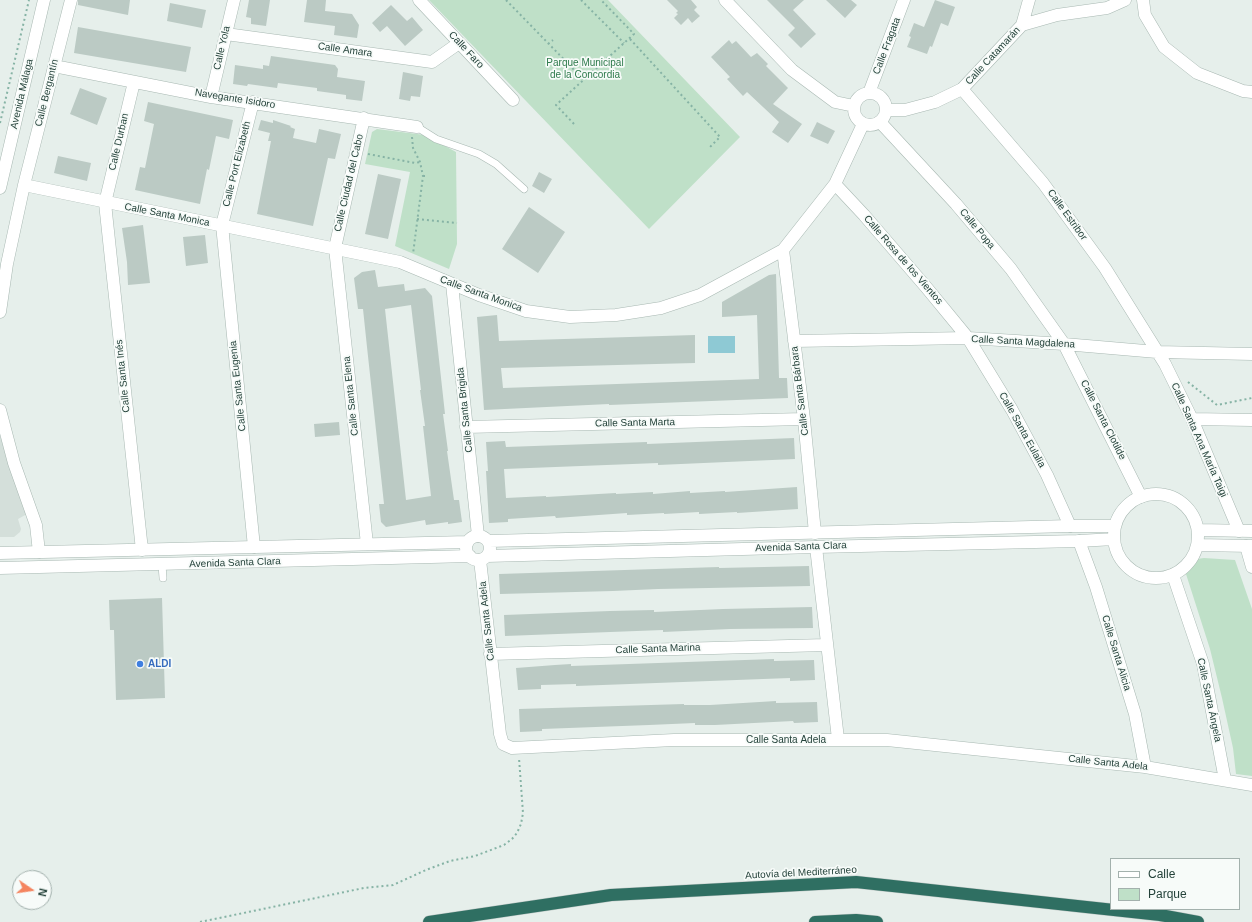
<!DOCTYPE html>
<meta charset="utf-8">
<style>
body{margin:0}
#map{position:relative;width:1252px;height:922px;overflow:hidden;background:#e6efeb;font-family:Arial,sans-serif}
canvas{display:block}
.legend{position:absolute;left:1110px;top:858px;width:130px;height:52px;box-sizing:border-box;background:#f7fbf9;border:1px solid #a3b1ad;margin:0;padding:5px 7px;list-style:none;font-size:12px;color:#24423a}
.legend li{display:flex;align-items:center;gap:8px;height:20px}
.legend b{width:20px;border:1px solid #a3b1ad}
.north{position:absolute;left:12px;top:870px;width:40px;height:40px;box-sizing:border-box;background:#f7fbf9;border:1px solid #a3b1ad;border-radius:50%;rotate:103deg;font-size:11px;font-weight:700;line-height:16px;text-align:center;color:#24423a}
.north::after{content:'';display:block;margin:auto;width:14px;height:18px;background:#f4845f;clip-path:polygon(50% 0,100% 100%,50% 72%,0 100%)}
</style>
<div id="map">
<canvas width="1252" height="922"></canvas>
<ul class="legend">
<li><b style="height:5px;background:#fff"></b>Calle</li>
<li><b style="height:11px;background:#bfe0c8"></b>Parque</li>
</ul>
<div class="north">N</div>
</div>
<script>
const ctx = document.querySelector('canvas').getContext('2d');
ctx.lineJoin = 'round';
function fill(path, color) { ctx.fillStyle = color; ctx.fill(path, 'evenodd'); }
const shape = rows => new Path2D(rows.map(r => 'M' + r).join(''));
function trace(path, color, width, dash) { ctx.strokeStyle = color; ctx.lineWidth = width; ctx.lineCap = dash ? 'butt' : 'round'; ctx.setLineDash(dash || []); ctx.stroke(path); }
function drawText(font, color, halo, rows, align = 'center') {
  ctx.font = font + ' Arial,sans-serif'; ctx.lineWidth = 3.5; ctx.setLineDash([]); ctx.textBaseline = 'middle'; ctx.strokeStyle = halo; ctx.fillStyle = color; for (const [text, x, y, turn = 0] of rows) {
    ctx.save(); ctx.translate(x, y); ctx.rotate((+turn || 0) * Math.PI / 180); ctx.textAlign = isNaN(turn) ? turn : align; if (halo) ctx.strokeText(text, 0, 0); ctx.fillText(text, 0, 0); ctx.restore();
  }
}
const built = shape([
 [0,436,27,514,18,519,21,529,20,532,14,537,0,537]
]);
const green = shape([
 [429,0,608,0,740,137,649,229],
 [377,129,425,135,456,152,457,244,449,269,395,246,410,172,365,164,372,132],
 [1204,558,1235,560,1252,609,1252,776,1236,774,1233,748,1222,698,1210,649,1186,574,1197,559]
]);
const water = shape([
 [708,336,735,336,735,353,708,353]
]);
const building = shape([
 [78,0,130,0,128,15,78,5],
 [249,0,270,0,266,26,251,24,251,18,246,17],
 [307,0,326,0,325,11,352,14,359,25,357,38,334,35,335,26,304,22],
 [667,0,691,0,697,7,694,10,700,16,692,23,688,18,681,25,674,18,678,14,676,13,678,11],
 [767,0,804,0,793,10,816,34,801,48,788,35,795,28],
 [826,0,851,0,857,5,845,18],
 [935,0,955,7,948,26,941,23,932,47,930,46,927,54,907,47,911,37,909,36,914,23,924,27],
 [170,3,206,10,202,28,167,21],
 [391,5,407,21,412,17,423,30,405,46,387,26,380,32,372,23],
 [78,27,191,47,186,72,74,53],
 [729,40,732,44,736,41,751,57,757,53,768,64,766,66,788,88,773,104,802,124,788,143,772,132,779,122,747,92,743,96,727,79,730,77,711,57],
 [271,56,335,65,338,69,337,77,365,81,362,101,346,99,346,95,317,91,317,88,278,83,277,88,248,84,247,86,233,84,235,65,263,69,263,65,269,66],
 [403,72,423,76,420,97,411,96,410,101,399,99],
 [80,88,107,98,97,125,70,114],
 [148,102,233,120,229,139,216,136,209,170,207,169,200,204,135,190,140,167,145,168,154,124,144,121],
 [261,120,273,123,273,120,291,126,290,127,295,129,293,138,316,143,319,129,341,134,335,159,328,158,313,226,257,214,271,141,268,141,270,133,258,130],
 [817,122,835,131,828,144,810,136],
 [58,156,91,163,87,181,54,173],
 [539,172,552,179,544,193,532,186],
 [378,174,401,179,388,239,365,234],
 [529,207,565,232,538,273,502,249],
 [143,225,150,283,128,285,127,262,122,228],
 [205,235,208,263,186,266,183,237],
 [375,270,378,287,404,284,405,291,425,288,432,296,445,414,443,414,448,451,447,451,454,500,459,500,462,522,448,524,448,522,426,525,425,520,386,527,381,522,379,504,384,504,367,347,363,309,358,309,354,278,362,272],
 [411,305,421,390,420,390,425,426,423,426,431,496,406,500,385,309],
 [776,274,779,378,787,378,788,398,609,405,609,404,484,410,477,317,497,315,499,341,695,335,695,363,501,368,503,388,759,379,757,315,722,317,722,302,769,275],
 [339,422,340,435,315,437,314,424],
 [794,438,795,459,658,465,658,463,504,469,506,498,546,496,546,497,616,493,616,494,653,492,653,494,690,491,690,493,725,491,725,492,797,487,798,509,737,513,737,512,699,514,699,512,664,514,664,513,627,515,627,513,556,518,555,516,508,519,508,522,489,523,486,471,488,471,486,442,505,441,506,447,647,442,647,444],
 [809,566,810,586,658,589,613,591,500,594,499,574,719,567,719,568],
 [162,598,165,698,116,700,114,630,110,630,109,600],
 [812,607,813,628,730,629,663,632,663,630,505,636,504,615,610,611,654,610,654,612,723,609],
 [774,659,774,661,814,660,815,680,790,681,790,678,576,686,576,684,541,685,541,689,518,690,516,668,555,665,571,664,571,666],
 [776,701,776,703,817,702,818,722,794,723,793,721,715,725,695,725,695,723,649,725,542,729,542,731,520,732,519,709,684,704,684,705,710,705]
]);
const path = shape([
 [506,0,583,79],
 [581,0,624,43],
 [630,39,720,137,710,147],
 [548,44,553,40],
 [0,123,29,0],
 [574,124,556,105,634,34,601,0],
 [412,137,413,148,420,162,423,176,413,254],
 [368,154,415,163,420,162],
 [423,176,428,176],
 [417,219,457,223],
 [1188,382,1217,405,1252,398],
 [200,922,364,888,393,885,426,870,450,861,475,856,504,845,512,839,517,833,521,824,523,813,519,758]
]);
const service = shape([
 [417,127,436,139,479,154,496,164,524,189],
 [162,565,163,578]
]);
const minor = shape([
 [419,0,513,100],
 [725,0,792,70,835,102,854,106],
 [1143,0,1145,15,1164,47,1197,73,1243,91,1252,92],
 [1022,25,1029,0],
 [226,34,432,62,459,43],
 [54,66,211,97,417,127],
 [134,82,105,203,142,550],
 [962,89,1043,183,1105,268,1165,364,1192,419,1239,531],
 '854 109a16 16 0 1 1 32 0a16 16 0 1 1-32 0Z',
 [869,93,904,0],
 [211,97,234,0],
 [253,102,222,225,254,547],
 [886,110,905,110,935,102,962,89,1022,25,1057,15,1107,8,1125,0],
 [364,118,335,248,367,544],
 [880,122,956,204,1011,269,1064,344,1141,497],
 [835,184,864,215,926,287,968,338,1012,410,1047,475,1070,526],
 [24,185,400,262,479,295,526,311,570,317,616,315,661,308,700,295,783,250,835,184,863,124],
 [783,250,804,419,815,533],
 [452,284,478,536],
 [0,312,7,264,24,185,71,0],
 [794,341,968,338,1064,344,1157,352,1252,354],
 [0,410,14,463,36,525,39,552],
 [1192,419,1252,420],
 [466,427,804,419],
 [1079,541,1096,587,1135,714,1145,767],
 [1246,546,1252,567],
 [816,547,838,739],
 [480,560,500,734,503,744,512,748,674,740,887,740,1145,767,1252,785],
 [1173,575,1203,664,1225,780],
 [490,654,826,645]
]);
const tertiary = shape([
 [0,188,44,0],
 '1114 536a42 42 0 1 1 84 0a42 42 0 1 1-84 0Z',
 [1198,530,1252,531],
 '466 548a12 12 0 1 1 24 0a12 12 0 1 1-24 0Z',
 [489,541,1070,526,1115,526],
 [1197,545,1252,546],
 [0,553,468,542],
 [487,556,816,547,1079,541,1114,539],
 [0,568,470,556]
]);
const motorway = shape([
 [429,922,611,895,856,882,1160,915,1198,922],
 [815,922,856,920,877,922]
]);
const markers = [
 [140,664,4,"#3f7fe0"]
];
const streetNames = [
 ["Calle Fragata",887,46,-69],
 ["Calle Yola",222,48,-77],
 ["Calle Amara",345,50,8],
 ["Calle Faro",466,50,47],
 ["Calle Catamarán",993,56,-47],
 ["Calle Bergantín",47,93,-76],
 ["Avenida Málaga",22,94,-77],
 ["Navegante Isidoro",235,99,9],
 ["Calle Durban",119,142,-77],
 ["Calle Port Elizabeth",237,164,-76],
 ["Calle Ciudad del Cabo",349,183,-77],
 ["Calle Santa Monica",167,215,11],
 ["Calle Estribor",1067,215,54],
 ["Calle Popa",977,229,50],
 ["Calle Rosa de los Vientos",903,260,49],
 ["Calle Santa Monica",481,294,20],
 ["Calle Santa Magdalena",1023,342,3],
 ["Calle Santa Inés",123,376,-96],
 ["Calle Santa Eugenia",238,386,-96],
 ["Calle Santa Bárbara",800,391,-97],
 ["Calle Santa Elena",351,396,-96],
 ["Calle Santa Brigida",465,410,-96],
 ["Calle Santa Clotilde",1103,420,63],
 ["Calle Santa Marta",635,423,-1],
 ["Calle Santa Eulalia",1022,430,61],
 ["Calle Santa Ana María Taigi",1199,440,66],
 ["Avenida Santa Clara",801,547,-2],
 ["Avenida Santa Clara",235,563,-2],
 ["Calle Santa Adela",487,621,-96],
 ["Calle Santa Marina",658,649,-2],
 ["Calle Santa Alicia",1116,653,73],
 ["Calle Santa Ángela",1209,700,78],
 ["Calle Santa Adela",786,740],
 ["Calle Santa Adela",1108,763,6],
 ["Autovía del Mediterráneo",801,873,-3]
];
const parkNames = [
 ["Parque Municipal",585,63],
 ["de la Concordia",585,75]
];
const shopNames = [
 ["ALDI",148,664]
];
fill(built, '#d4dfda');
fill(green, '#bfe0c8');
fill(water, '#8ec9d4');
fill(building, '#bbcac4');
trace(service, '#a8b8b2', 8);
trace(minor, '#a8b8b2', 13);
trace(tertiary, '#a8b8b2', 13);
trace(motorway, '#c2cac8', 13);
trace(path, '#86b3a5', 2, [2, 3]);
trace(service, '#fff', 7);
trace(minor, '#fff', 12);
trace(tertiary, '#fff', 12);
trace(motorway, '#2f6f62', 12);
for (const [x, y, r, color] of markers) { const dot = new Path2D(); dot.arc(x, y, r, 0, 2 * Math.PI); ctx.fillStyle = color; ctx.fill(dot); trace(dot, '#f7fbf9', 1.5); }
drawText('10px', '#24423a', '#f7fbf9', streetNames);
drawText('10px', '#2d7a4b', '#f7fbf9', parkNames);
drawText('bold 10px', '#366cbe', '#f7fbf9', shopNames, 'left');
</script>
